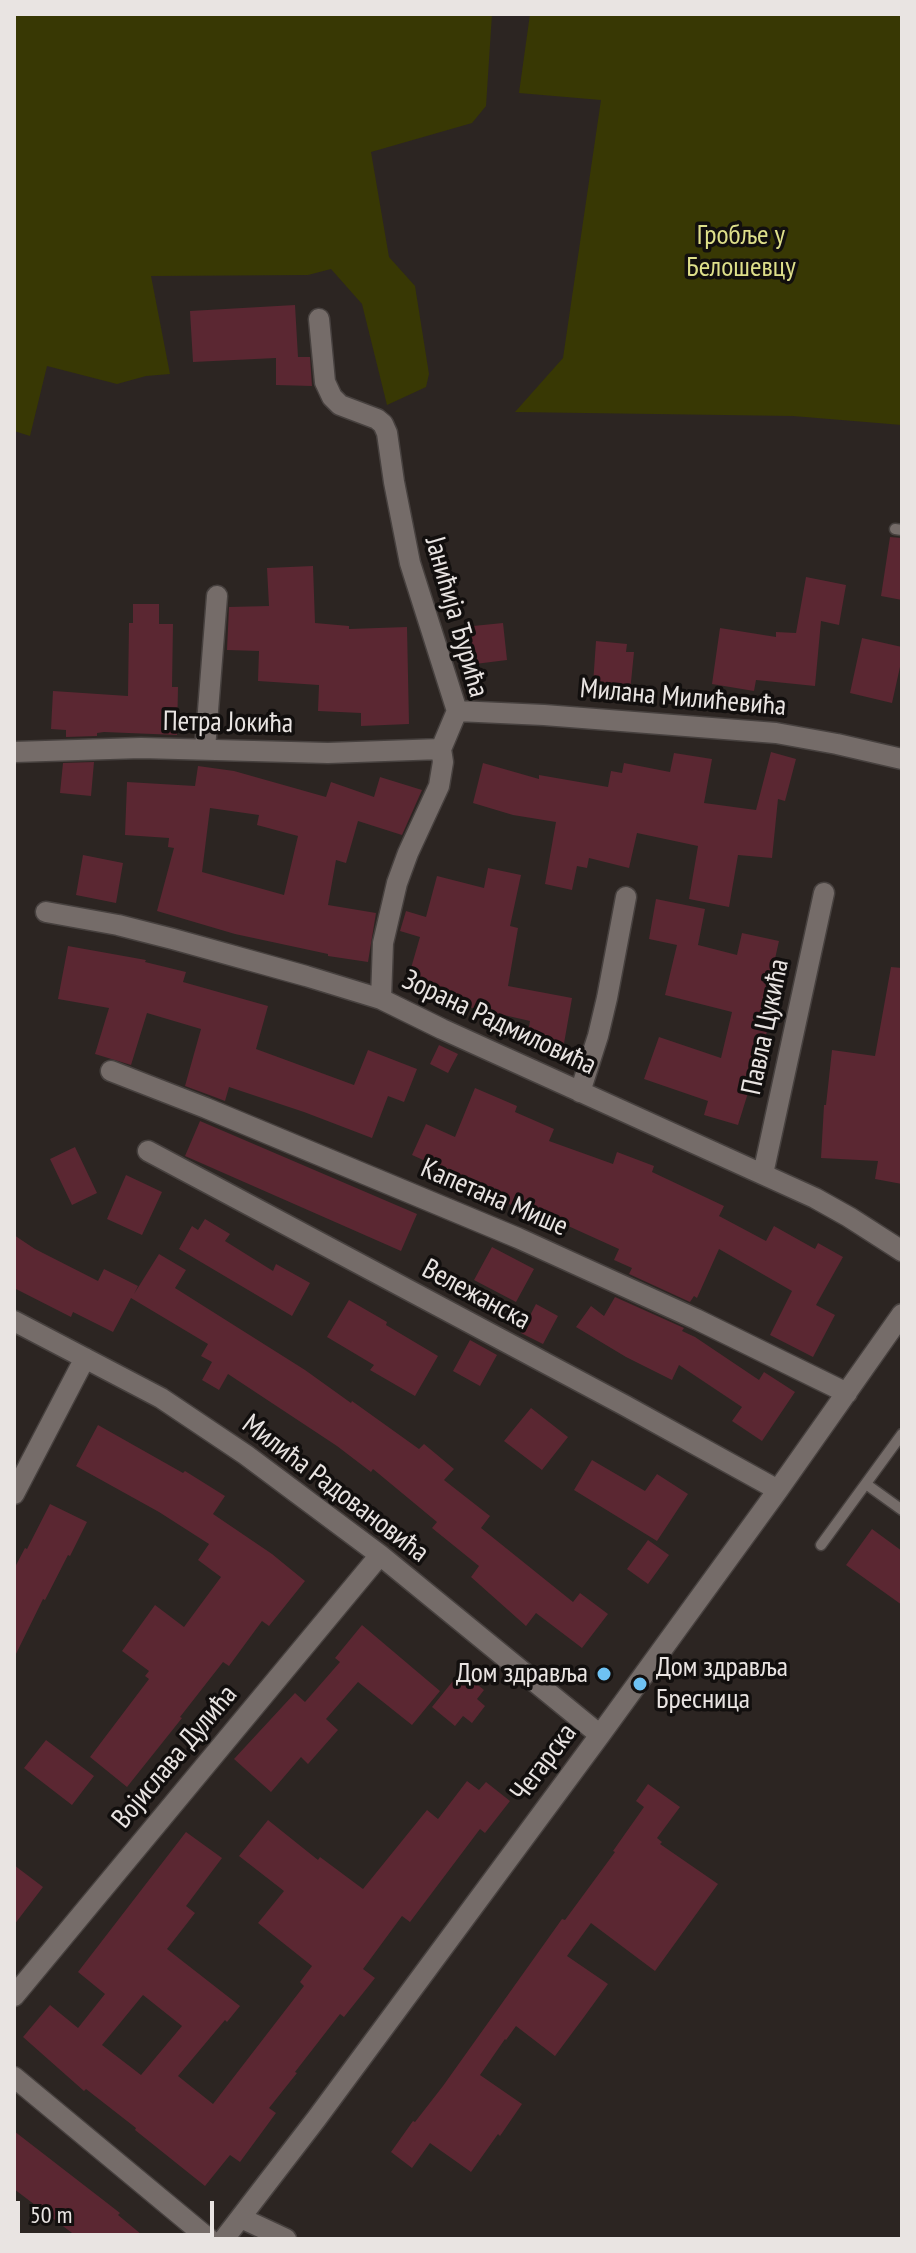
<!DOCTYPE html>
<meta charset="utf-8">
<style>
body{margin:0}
#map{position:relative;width:916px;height:2253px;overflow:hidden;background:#2c2522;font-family:"PT Sans Narrow",sans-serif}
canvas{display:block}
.frame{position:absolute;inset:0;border:16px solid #e9e4e2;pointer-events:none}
.scale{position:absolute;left:16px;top:2201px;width:198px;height:36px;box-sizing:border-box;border:4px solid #e9e4e2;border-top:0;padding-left:10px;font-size:24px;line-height:28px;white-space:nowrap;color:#e9e4e2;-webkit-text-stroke:6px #120f0e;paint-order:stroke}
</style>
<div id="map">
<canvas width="916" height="2253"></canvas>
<div class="frame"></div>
<div class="scale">50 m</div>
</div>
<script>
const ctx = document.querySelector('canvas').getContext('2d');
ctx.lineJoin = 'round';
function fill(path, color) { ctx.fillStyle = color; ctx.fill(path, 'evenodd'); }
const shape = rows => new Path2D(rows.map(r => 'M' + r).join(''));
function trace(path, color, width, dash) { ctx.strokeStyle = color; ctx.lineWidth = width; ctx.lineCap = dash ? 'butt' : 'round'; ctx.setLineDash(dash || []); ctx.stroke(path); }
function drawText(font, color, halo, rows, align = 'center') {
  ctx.font = font + ' "PT Sans Narrow",sans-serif'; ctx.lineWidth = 7; ctx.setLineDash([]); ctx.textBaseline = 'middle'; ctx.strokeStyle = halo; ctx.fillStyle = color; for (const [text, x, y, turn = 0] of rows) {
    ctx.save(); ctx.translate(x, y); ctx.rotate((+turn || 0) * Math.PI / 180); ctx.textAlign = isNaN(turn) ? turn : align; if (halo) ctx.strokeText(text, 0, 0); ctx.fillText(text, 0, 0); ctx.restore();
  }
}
const green = shape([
 [14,14,492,14,486,106,472,123,371,152,389,257,415,286,429,374,426,387,387,405,362,304,331,269,308,275,151,276,170,374,146,376,117,384,47,366,30,436,14,431],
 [530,14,902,14,902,425,793,416,515,412,563,358,601,100,519,93]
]);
const building = shape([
 [295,305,298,357,310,357,312,386,276,385,276,358,193,362,190,311],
 [890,537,902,538,902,600,881,596],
 [313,566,315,623,349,626,349,629,407,627,409,724,361,726,361,713,318,711,319,685,258,681,259,651,227,650,229,607,269,606,267,568],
 [806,577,846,585,839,625,821,621,815,686,756,680,754,691,712,684,720,628,776,637,776,632,796,633],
 [133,604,159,604,159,624,173,624,172,687,178,687,177,735,104,732,97,733,97,736,66,737,66,730,51,729,53,691,128,696,129,623,133,623],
 [503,623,507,660,467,665,463,627],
 [862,638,902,647,902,658,892,703,850,693],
 [596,641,627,644,626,652,634,652,629,702,592,699],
 [771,752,796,759,785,801,778,799,772,858,738,855,729,907,689,899,698,846,637,833,629,868,589,858,587,868,577,866,572,890,545,884,556,822,513,815,473,803,483,763,539,779,539,775,608,787,611,771,622,773,624,763,670,772,674,753,712,759,704,803,756,810],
 [94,762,91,796,60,793,63,763],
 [198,766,234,771,326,797,331,782,374,797,380,777,422,790,402,835,358,821,346,863,336,860,328,905,376,913,368,962,328,956,328,954,235,934,157,911,174,848,168,847,169,838,125,835,127,782,195,786],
 [210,808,259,815,257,825,298,836,284,895,202,872],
 [83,855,123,863,116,903,76,895],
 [488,868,521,875,510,926,518,928,508,986,572,998,563,1049,526,1042,530,1021,460,1005,461,997,407,982,420,937,400,931,406,911,426,917,437,876,484,888],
 [656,899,705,909,698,945,737,955,742,933,779,941,760,1025,768,1027,755,1081,752,1080,738,1125,704,1115,708,1101,644,1079,659,1037,721,1058,732,1012,665,995,677,945,649,939],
 [68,946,146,960,145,962,186,972,183,982,268,1006,256,1049,354,1085,368,1050,417,1069,404,1102,388,1096,372,1138,304,1112,229,1087,225,1101,212,1096,185,1086,201,1029,147,1013,131,1065,95,1054,109,1008,58,999],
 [891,967,902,968,902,1184,875,1179,878,1161,821,1158,824,1105,826,1105,832,1050,875,1056],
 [439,1045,458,1054,448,1073,430,1064],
 [475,1088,517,1106,515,1112,554,1129,549,1141,613,1164,617,1152,654,1166,652,1172,724,1206,719,1216,766,1241,774,1226,815,1249,818,1243,843,1257,816,1305,835,1315,813,1357,770,1335,792,1291,719,1249,697,1298,694,1296,690,1302,629,1274,632,1268,614,1260,619,1249,524,1206,523,1210,483,1193,486,1188,412,1155,426,1124,455,1137],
 [200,1121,417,1214,401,1251,185,1156],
 [75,1147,97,1193,72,1205,50,1159],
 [126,1175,162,1192,142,1235,107,1219],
 [205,1219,230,1234,225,1241,273,1271,276,1264,310,1283,292,1316,179,1249,192,1226,198,1230],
 [14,1235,35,1249,98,1281,104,1269,138,1286,134,1294,159,1254,186,1270,175,1288,305,1370,351,1403,352,1401,419,1449,424,1444,454,1469,444,1480,490,1516,481,1528,573,1602,580,1593,608,1614,582,1648,536,1613,526,1626,471,1577,479,1566,432,1528,437,1522,373,1469,371,1472,337,1446,228,1374,219,1390,202,1380,212,1362,201,1356,208,1344,131,1298,113,1332,73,1312,71,1317,14,1288],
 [492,1247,534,1269,516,1302,474,1280],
 [615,1297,684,1328,682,1331,695,1337,759,1380,764,1372,795,1392,762,1441,732,1421,742,1407,679,1365,672,1380,626,1357,576,1327,591,1306,604,1316],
 [349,1300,387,1322,386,1325,438,1356,415,1396,370,1370,374,1365,327,1337],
 [536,1304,558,1316,543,1344,521,1333],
 [470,1340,497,1355,480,1386,453,1371],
 [531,1408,568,1437,542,1470,504,1441],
 [98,1425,183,1473,185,1471,225,1496,213,1514,272,1554,305,1581,269,1626,262,1621,229,1666,223,1662,180,1717,182,1718,127,1787,90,1757,149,1679,145,1676,149,1671,122,1651,155,1605,184,1627,221,1577,198,1560,209,1544,159,1512,76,1466],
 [592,1460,645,1491,657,1474,688,1494,657,1541,574,1490],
 [50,1504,87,1522,70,1556,68,1555,45,1600,43,1599,14,1658,14,1569,25,1548,27,1549],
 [872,1529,902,1551,902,1605,846,1565],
 [648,1540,669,1555,648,1584,627,1569],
 [362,1625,440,1691,412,1725,358,1682,326,1719,338,1730,308,1764,301,1757,271,1792,234,1759,295,1693,305,1702,340,1662,335,1658],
 [461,1671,484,1690,477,1699,485,1706,472,1723,463,1716,455,1726,432,1707],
 [46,1740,94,1776,72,1805,24,1768],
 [467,1781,479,1790,486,1782,510,1801,485,1833,480,1829,410,1922,402,1916,363,1969,375,1978,344,2017,340,2014,295,2072,297,2073,269,2108,276,2113,240,2162,230,2155,205,2186,135,2130,136,2128,86,2089,84,2091,23,2037,50,2005,78,2028,105,1994,78,1972,186,1832,222,1858,186,1906,195,1913,167,1949,240,2006,227,2022,225,2020,178,2076,213,2104,304,1986,300,1982,312,1966,258,1923,284,1891,239,1856,268,1820,318,1860,320,1857,363,1889,427,1810,438,1819],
 [143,1995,182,2026,141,2075,102,2045],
 [648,1784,680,1807,657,1838,662,1842,660,1844,718,1884,655,1971,591,1923,567,1956,608,1984,584,2017,555,2056,516,2026,506,2040,505,2039,480,2075,522,2104,500,2136,498,2134,471,2172,430,2143,412,2168,391,2152,413,2121,415,2122,443,2086,562,1919,565,1920,615,1852,613,1851,644,1807,636,1801],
 [14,1865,43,1887,14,1925],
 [14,2131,120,2213,118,2215,147,2239,80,2239,14,2189]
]);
const service = shape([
 [895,529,902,530],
 [866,1484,902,1510],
 [821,1545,902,1434]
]);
const minor = shape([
 [319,319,325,382,332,397,340,405,377,419,383,424,387,433,394,482,410,563,457,711,441,749,443,762,439,786,408,853,397,883,383,943,381,999],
 [457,711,544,715,776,733,837,744,902,759],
 [205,749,217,596],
 [14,752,141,748,328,753,441,749],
 [46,912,118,925,173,939,306,976,381,999,442,1029,815,1198,849,1217,902,1251],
 [111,1071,206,1108,518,1238,696,1319,847,1393],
 [580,1092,598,1036,607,998,626,897],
 [148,1151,624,1405,778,1490],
 [763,1174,824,893],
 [14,1321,161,1398,246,1455,380,1555,600,1735],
 [14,1494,85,1358],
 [14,1996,380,1555],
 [14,2077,209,2239],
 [241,2218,286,2239],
 [224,2239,317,2118,600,1735,778,1490,902,1314]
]);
const markers = [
 [604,1674,8,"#6ec2f3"],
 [640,1684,8,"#6ec2f3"]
];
const parkNames = [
 ["Гробље у",741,236],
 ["Белошевцу",741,268]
];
const streetNames = [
 ["Јанићија Ђурића",456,617,74],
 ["Милана Милићевића",683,698,5],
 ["Петра Јокића",228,723,1],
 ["Зорана Радмиловића",499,1023,25],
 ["Павла Цукића",766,1027,-78],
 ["Капетана Мише",494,1198,23],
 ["Вележанска",476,1295,28],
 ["Милића Радовановића",335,1489,37],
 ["Војислава Дулића",175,1757,-50],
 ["Чегарска",544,1763,-53]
];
const poiNames = [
 ["Дом здравља",656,1668],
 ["Бресница",656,1700],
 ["Дом здравља",588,1674,"right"]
];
fill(green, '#383804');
fill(building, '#5b2732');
trace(service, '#47413f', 13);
trace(minor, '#47413f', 23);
trace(service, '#756c69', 10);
trace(minor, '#756c69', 20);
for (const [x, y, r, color] of markers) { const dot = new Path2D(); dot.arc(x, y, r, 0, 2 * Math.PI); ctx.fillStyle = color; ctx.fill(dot); trace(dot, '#120f0e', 3); }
drawText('28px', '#dedf8a', '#120f0e', parkNames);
drawText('28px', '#e9e4e2', '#120f0e', streetNames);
drawText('28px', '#e9e4e2', '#120f0e', poiNames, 'left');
</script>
